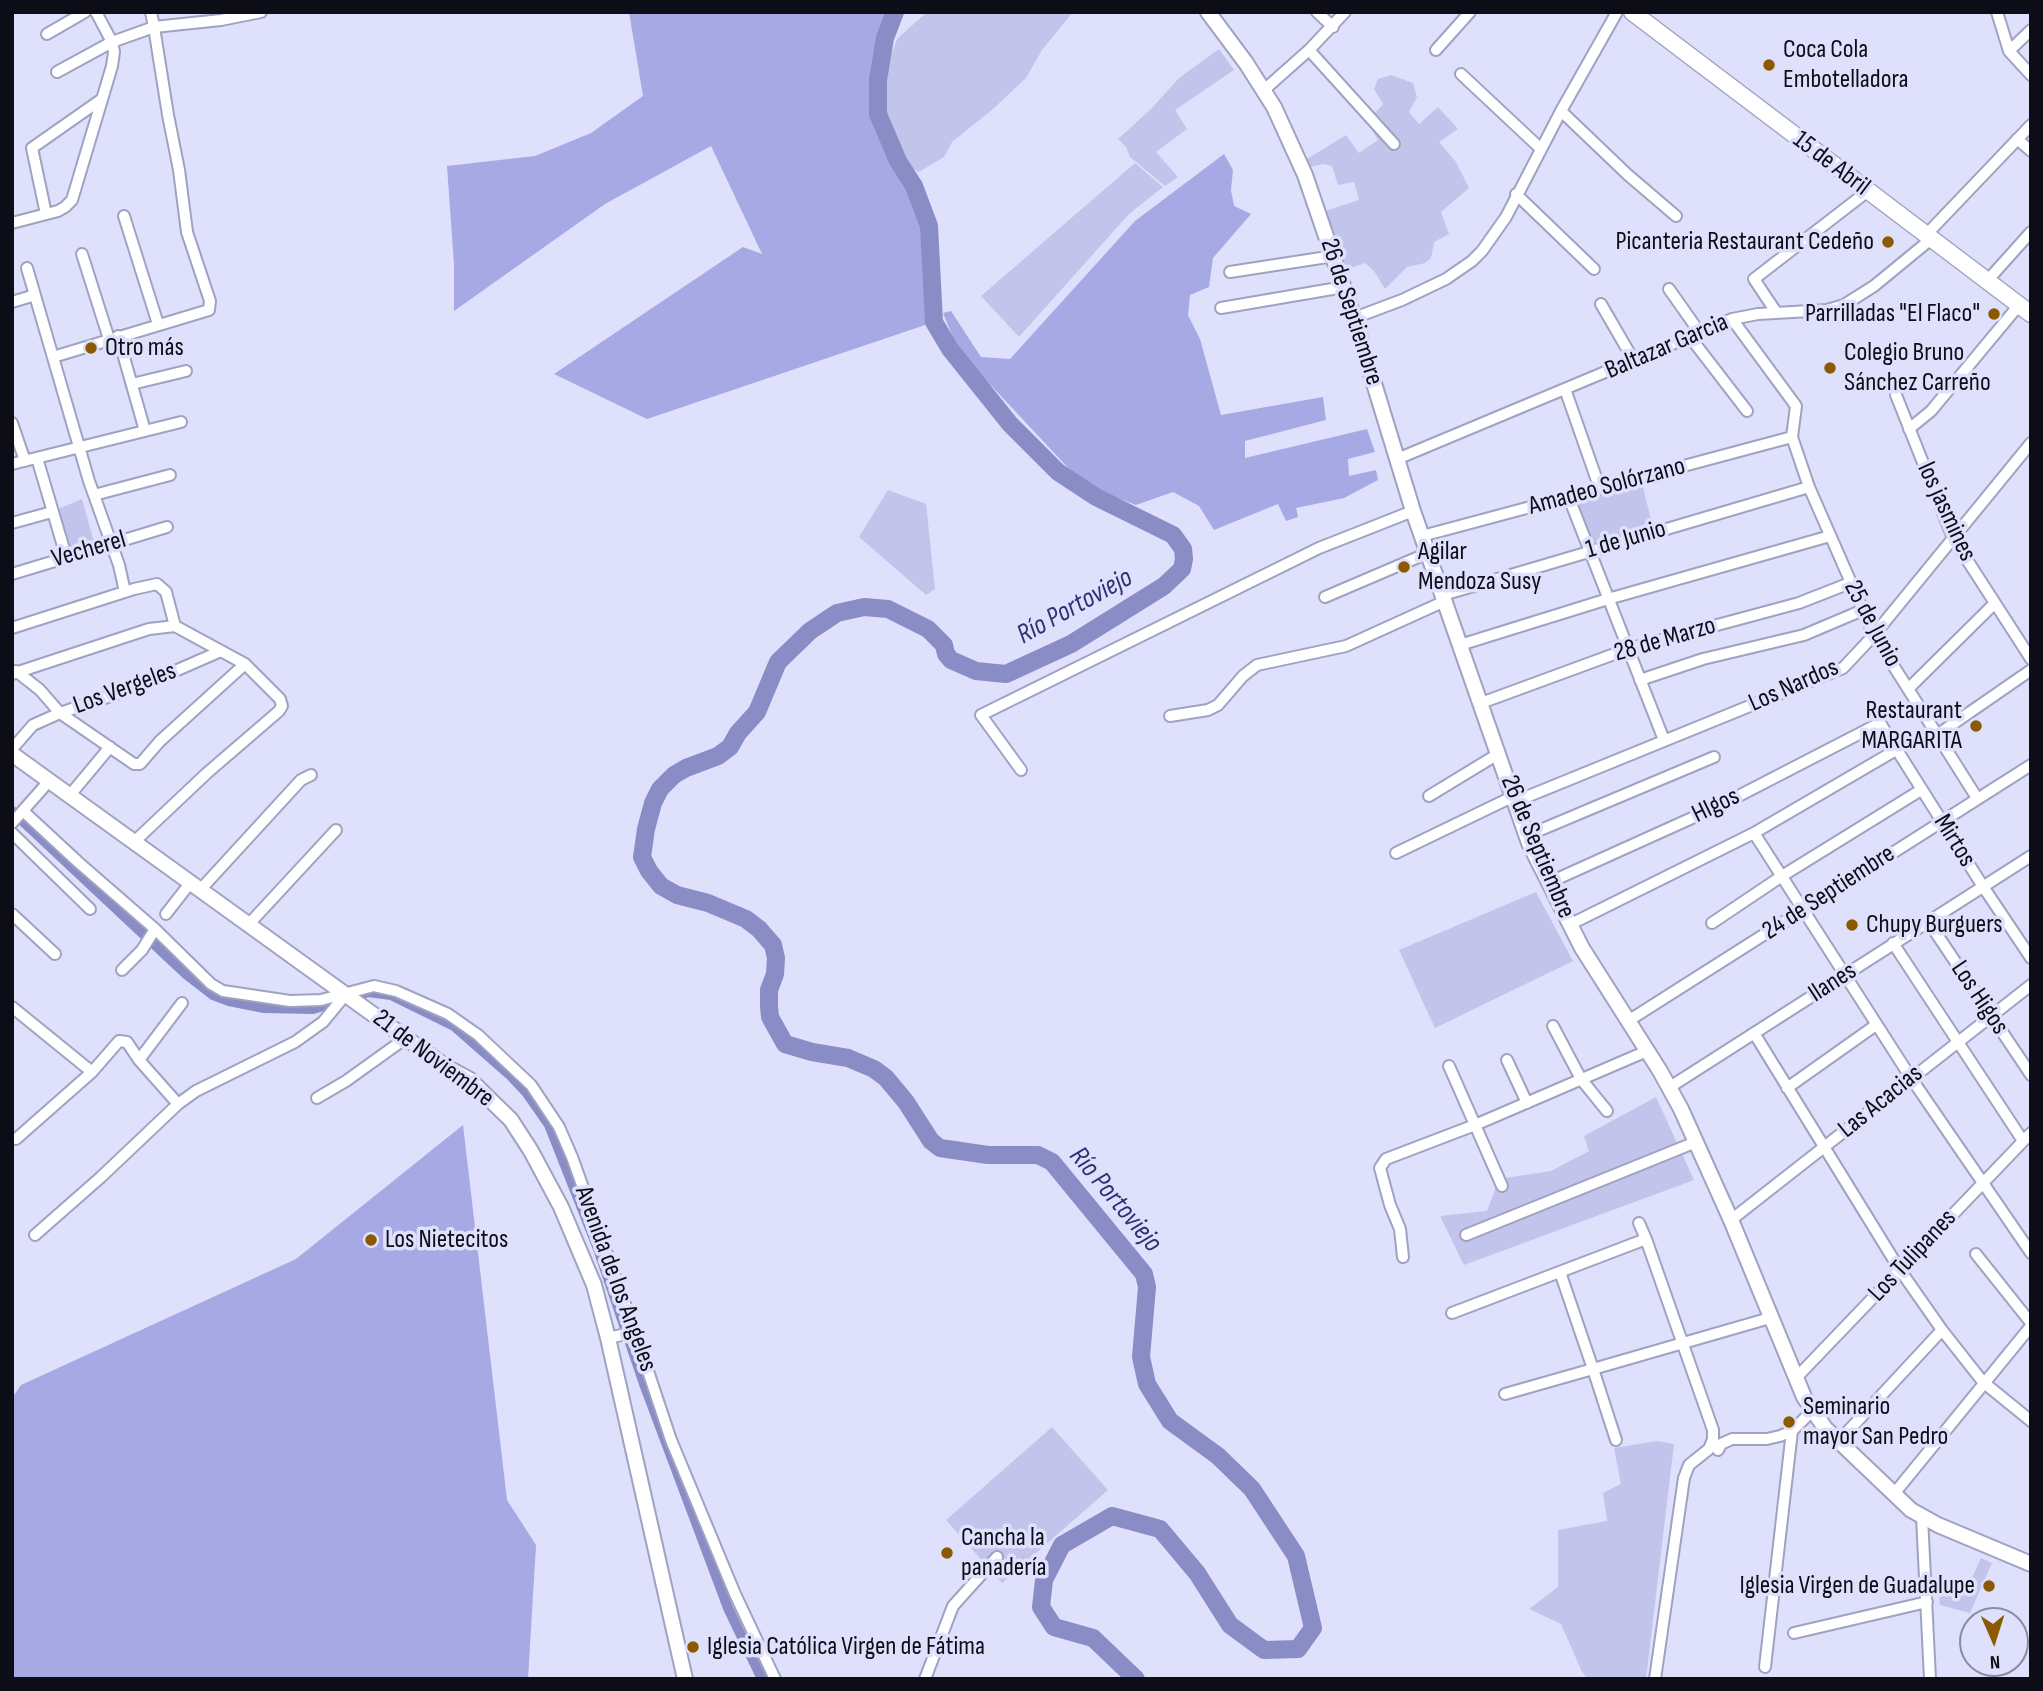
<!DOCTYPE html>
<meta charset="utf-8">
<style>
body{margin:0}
#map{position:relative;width:2043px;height:1691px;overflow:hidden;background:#dee0fc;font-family:"Sofia Sans Condensed",sans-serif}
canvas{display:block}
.frame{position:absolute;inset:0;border:14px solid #0d0d18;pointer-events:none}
.north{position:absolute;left:1959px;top:1607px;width:70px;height:70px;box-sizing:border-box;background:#dee0fc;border:2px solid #8a8ca1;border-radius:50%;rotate:177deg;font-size:19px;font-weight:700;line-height:28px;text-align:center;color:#0d0d18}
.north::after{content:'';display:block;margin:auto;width:24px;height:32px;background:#8a5900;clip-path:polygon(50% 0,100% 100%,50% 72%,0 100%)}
</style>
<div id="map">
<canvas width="2043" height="1691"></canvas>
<div class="frame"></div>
<div class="north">N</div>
</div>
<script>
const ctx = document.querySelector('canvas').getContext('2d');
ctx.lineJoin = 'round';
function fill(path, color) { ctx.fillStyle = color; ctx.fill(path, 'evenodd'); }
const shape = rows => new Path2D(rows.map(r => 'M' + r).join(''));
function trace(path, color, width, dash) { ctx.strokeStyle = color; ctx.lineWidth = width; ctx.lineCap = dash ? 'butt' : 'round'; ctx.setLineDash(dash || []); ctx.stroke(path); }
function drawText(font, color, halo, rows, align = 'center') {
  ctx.font = font + ' "Sofia Sans Condensed",sans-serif'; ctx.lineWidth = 7; ctx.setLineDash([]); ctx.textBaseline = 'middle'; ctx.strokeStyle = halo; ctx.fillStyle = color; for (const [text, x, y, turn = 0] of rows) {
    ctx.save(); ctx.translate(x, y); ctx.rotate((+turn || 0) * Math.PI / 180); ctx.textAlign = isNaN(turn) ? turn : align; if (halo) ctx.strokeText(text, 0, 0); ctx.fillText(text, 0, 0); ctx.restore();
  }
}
const green = shape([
 [927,12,1073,12,1042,50,1026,78,993,109,952,142,944,157,919,172,909,166,885,116,884,75,897,39],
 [1219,49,1234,70,1175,110,1187,129,1156,152,1178,177,1165,186,1130,157,1126,147,1118,139,1151,109,1179,78],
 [1391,75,1413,83,1417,97,1409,112,1419,124,1438,107,1458,129,1439,142,1456,162,1469,188,1441,212,1449,234,1434,242,1431,258,1425,263,1407,267,1385,289,1374,271,1365,263,1345,270,1325,211,1359,200,1354,182,1338,185,1332,166,1323,164,1310,167,1307,159,1346,135,1359,153,1378,140,1367,122,1383,104,1374,89,1378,79],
 [1135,163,1163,187,1129,214,1019,337,981,296],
 [1642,482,1652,525,1594,545,1577,501],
 [888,490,926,504,935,589,926,595,859,537],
 [82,499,94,542,68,549,53,511],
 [1536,892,1573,961,1435,1028,1399,950],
 [1656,1097,1694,1180,1464,1265,1440,1216,1487,1211,1499,1179,1551,1171,1589,1151,1584,1136],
 [1052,1427,1108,1490,1002,1583,946,1520],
 [1657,1441,1674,1444,1646,1679,1588,1679,1582,1672,1561,1624,1529,1609,1558,1587,1558,1530,1607,1521,1603,1493,1621,1484,1614,1448],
 [1981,1558,1992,1563,1970,1613,1940,1605,1939,1595,1948,1589,1949,1581,1967,1589]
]);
const forest = shape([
 [629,12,895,12,887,32,878,80,878,114,898,161,922,206,931,269,934,322,647,419,554,374,743,247,762,254,711,146,605,204,454,311,454,265,447,166,535,156,591,133,643,96],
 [1224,154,1233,170,1231,190,1234,206,1251,214,1213,258,1209,287,1190,295,1188,315,1200,339,1221,415,1323,397,1326,420,1245,441,1245,458,1367,429,1375,452,1348,459,1349,476,1376,470,1378,480,1344,498,1296,508,1298,517,1286,521,1278,504,1214,530,1199,506,1173,492,1136,505,1107,494,1071,471,958,350,943,313,951,311,981,357,1010,359,1135,221],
 [463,1125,507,1500,536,1545,528,1679,12,1677,12,1398,21,1385,296,1259]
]);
const canal = shape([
 [12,811,186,974,213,995,229,1001,264,1008,313,1009,341,1001],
 [357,996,368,992,391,995,454,1026,511,1076,526,1092,549,1125,598,1249,644,1384,728,1608,762,1679]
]);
const river = shape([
 [895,12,885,38,878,80,878,114,898,161,914,186,929,226,934,322,950,349,1010,424,1058,472,1096,497,1173,535,1183,549,1184,559,1182,569,1164,586,1071,644,1006,674,976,671,951,660,946,654,944,645,928,629,888,609,864,607,837,613,810,631,778,662,757,712,738,733,730,747,718,756,686,768,674,775,660,789,653,803,646,829,642,857,649,871,661,886,677,895,708,903,746,919,759,929,773,945,776,958,775,974,769,990,769,1006,770,1017,785,1044,812,1052,848,1058,874,1069,886,1078,906,1102,931,1141,940,1148,988,1155,1038,1155,1052,1162,1144,1274,1147,1287,1141,1357,1147,1384,1170,1421,1218,1456,1252,1489,1296,1556,1313,1628,1298,1649,1264,1650,1230,1625,1197,1573,1160,1529,1112,1516,1062,1545,1044,1580,1041,1607,1054,1627,1093,1638,1136,1679]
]);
const street = shape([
 [1317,12,1333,27],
 [1997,12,2009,51],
 [2031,30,2009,51,2031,75],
 [47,34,85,12],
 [1309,50,1394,144],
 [1436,50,1470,12],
 [57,72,112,42,154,27,151,12],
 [1461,74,1541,149],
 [1264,90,1309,50,1345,12],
 [1561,111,1628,175,1676,216],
 [2017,139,2031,151],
 [1516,194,1594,269],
 [46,214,32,148,102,99],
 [124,216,158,324],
 [12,223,58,211,65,207,72,200,112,66,114,52,112,42,96,12],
 [1925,236,2031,125],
 [82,254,109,339],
 [27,268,89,481,119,565,125,592],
 [1230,272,1334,256],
 [1987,281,2031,232],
 [1669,289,1700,333],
 [12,302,35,295],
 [1601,304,1634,361],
 [1221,308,1344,287],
 [1776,312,1754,279,1868,191],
 [1354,318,1402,300,1446,279,1472,261,1482,251,1506,217,1561,111,1617,12],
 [1732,319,1796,406,1792,437,1809,487,1863,610,1874,635,1977,798],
 [118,336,145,431],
 [1690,337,1747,411],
 [53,357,209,310,210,301,187,232,179,170,168,115,154,27,221,20,261,12],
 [132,384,186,371],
 [1565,389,1600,489],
 [1896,395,1953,538,2031,659],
 [12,423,25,461],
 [1909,429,1931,411,2019,305],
 [37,458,66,556],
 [1397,459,1732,319,1758,314,1827,310,1844,305,1874,286,1930,240],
 [12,464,181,422],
 [94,495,170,475],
 [1569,498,1664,740],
 [12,523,52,512],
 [1422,536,1792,437],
 [12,574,167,527],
 [1443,595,1809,487],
 [1325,597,1428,553],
 [12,628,134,589,157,584,166,592,175,626,221,651],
 [1460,645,1608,599,1830,536],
 [16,671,40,690,60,713,134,764,140,764,160,741,245,664],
 [12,674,149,629,175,626],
 [1640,680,1703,659,1804,635,1863,610],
 [1908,689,1995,603],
 [1481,703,1628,649,1799,603,1850,583],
 [1170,716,1208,710,1218,705,1243,676,1257,665,1346,646,1445,601],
 [1937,735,2031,670],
 [12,749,33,725,60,713,143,685,221,651,245,664,280,699,282,706,279,711,207,773,135,841],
 [1021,770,981,715,1319,548,1413,511],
 [70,795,110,747],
 [1429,796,1498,754],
 [1514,802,1843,668,1874,635,2031,443],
 [23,811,78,862,155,929,211,984,223,991,290,1001,321,1000,374,986,396,991,448,1014,478,1035,531,1085,559,1127,572,1157,635,1332,671,1440,735,1594,775,1679],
 [12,823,50,780],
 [12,833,90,909],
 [1754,833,1911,1078,2031,1253],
 [1526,836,1714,757],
 [1396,853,1512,797],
 [1548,883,1723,804,1880,723,1982,885,2031,958],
 [201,889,301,780,311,775],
 [12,914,55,954],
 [166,914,191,882],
 [1928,921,2031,1075],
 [1712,923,1782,876,1921,790],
 [249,924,336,830],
 [1569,925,1754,833,1896,750],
 [1893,943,2023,1141],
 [122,970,142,950,155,929],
 [12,1007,92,1072],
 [1628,1021,2031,765],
 [1553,1026,1581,1079,1607,1111],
 [1754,1033,1900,1270,1942,1330,1983,1382,2031,1421],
 [139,1060,182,1003],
 [1507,1060,1527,1103],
 [1449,1066,1502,1186],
 [1670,1087,2031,856],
 [1787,1088,1876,1025],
 [317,1098,346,1081,406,1038],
 [16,1139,92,1072,119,1041,127,1042,139,1060,178,1104],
 [1731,1220,2031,985],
 [1639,1223,1646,1239],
 [35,1235,101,1177,178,1104,196,1091,295,1042,323,1022,346,994],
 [1466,1235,1696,1142],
 [1976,1254,2031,1323],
 [1403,1257,1400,1229,1390,1205,1380,1168,1386,1159,1475,1125,1647,1051],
 [1452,1313,1646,1239,1713,1430,1713,1439,1709,1449,1689,1465,1684,1478,1655,1679],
 [608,1338,635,1332],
 [1796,1378,2031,1133],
 [1505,1394,1593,1369,1560,1272],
 [1616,1440,1593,1369,1770,1318],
 [1838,1442,1942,1330],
 [1718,1450,1721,1444,1732,1439,1767,1439,1780,1436,1792,1431,1812,1411],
 [1893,1495,2031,1326],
 [1922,1517,1930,1679],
 [1794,1633,1927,1602],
 [1765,1667,1792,1431],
 [925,1679,953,1606,997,1557]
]);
const secondary = shape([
 [1208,12,1246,63,1274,107,1305,175,1354,318,1413,511,1529,843,1582,948,1660,1071,1681,1109,1731,1220,1804,1397,1825,1428,1911,1510,1938,1525,2031,1564],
 [12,754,446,1067,470,1080,511,1120,531,1151,561,1207,594,1285,608,1338,685,1679]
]);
const primary = shape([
 [1632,12,2031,314]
]);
const markers = [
 [1769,65,7,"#8a5900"],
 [1888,242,7,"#8a5900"],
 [1994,314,7,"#8a5900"],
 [91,348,7,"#8a5900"],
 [1830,368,7,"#8a5900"],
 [1404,567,7,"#8a5900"],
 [1976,726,7,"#8a5900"],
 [1852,925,7,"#8a5900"],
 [371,1240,7,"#8a5900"],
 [1789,1422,7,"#8a5900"],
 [947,1553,7,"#8a5900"],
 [1989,1586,7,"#8a5900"],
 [693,1647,7,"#8a5900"]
];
const poiNames = [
 ["Coca Cola",1783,50],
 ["Embotelladora",1783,80],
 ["Picanteria Restaurant Cedeño",1874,242,"right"],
 ["Parrilladas \"El Flaco\"",1980,314,"right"],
 ["Otro más",105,348],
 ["Colegio Bruno",1844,353],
 ["Sánchez Carreño",1844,383],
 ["Agilar",1418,552],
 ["Mendoza Susy",1418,582],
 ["Restaurant",1962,711,"right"],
 ["MARGARITA",1962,741,"right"],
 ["Chupy Burguers",1866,925],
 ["Los Nietecitos",385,1240],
 ["Seminario",1803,1407],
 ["mayor San Pedro",1803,1437],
 ["Cancha la",961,1538],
 ["panadería",961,1568],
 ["Iglesia Virgen de Guadalupe",1975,1586,"right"],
 ["Iglesia Católica Virgen de Fátima",707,1647]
];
const streetNames = [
 ["15 de Abril",1831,164,37],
 ["26 de Septiembre",1351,312,72],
 ["Baltazar Garcia",1667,347,-23],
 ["Amadeo Solórzano",1607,487,-15],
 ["los jasmines",1946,512,65],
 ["1 de Junio",1626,540,-16],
 ["Vecherel",89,550,-16],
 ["25 de Junio",1872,624,62],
 ["28 de Marzo",1665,640,-16],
 ["Los Nardos",1794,686,-24],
 ["Los Vergeles",125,689,-20],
 ["HIgos",1716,806,-26],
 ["Mirtos",1954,841,58],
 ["26 de Septiembre",1537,847,67],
 ["24 de Septiembre",1829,893,-33],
 ["Ilanes",1833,983,-33],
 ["Los Higos",1979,998,56],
 ["21 de Noviembre",433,1059,37],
 ["Las Acacias",1881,1102,-39],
 ["Los Tulipanes",1913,1256,-47],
 ["Avenida de los Angeles",615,1279,70]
];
const waterNames = [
 ["Río Portoviejo",1075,607,-29],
 ["Río Portoviejo",1115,1200,50]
];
fill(green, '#c2c4eb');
fill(forest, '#a6a9e4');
trace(canal, '#8a8cc5', 10);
trace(river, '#8a8cc5', 18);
trace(street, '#9fa2c1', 14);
trace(secondary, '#9fa2c1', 18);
trace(primary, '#9fa2c1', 19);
trace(street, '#fff', 10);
trace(secondary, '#fff', 14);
trace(primary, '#fff', 16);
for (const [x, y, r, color] of markers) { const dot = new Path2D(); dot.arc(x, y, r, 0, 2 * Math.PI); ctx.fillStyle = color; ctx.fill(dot); trace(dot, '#dee0fc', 2.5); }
drawText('26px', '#0d0d18', '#dee0fc', poiNames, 'left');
drawText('26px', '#0d0d18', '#dee0fc', streetNames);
drawText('italic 28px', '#342f74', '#dee0fc', waterNames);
</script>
